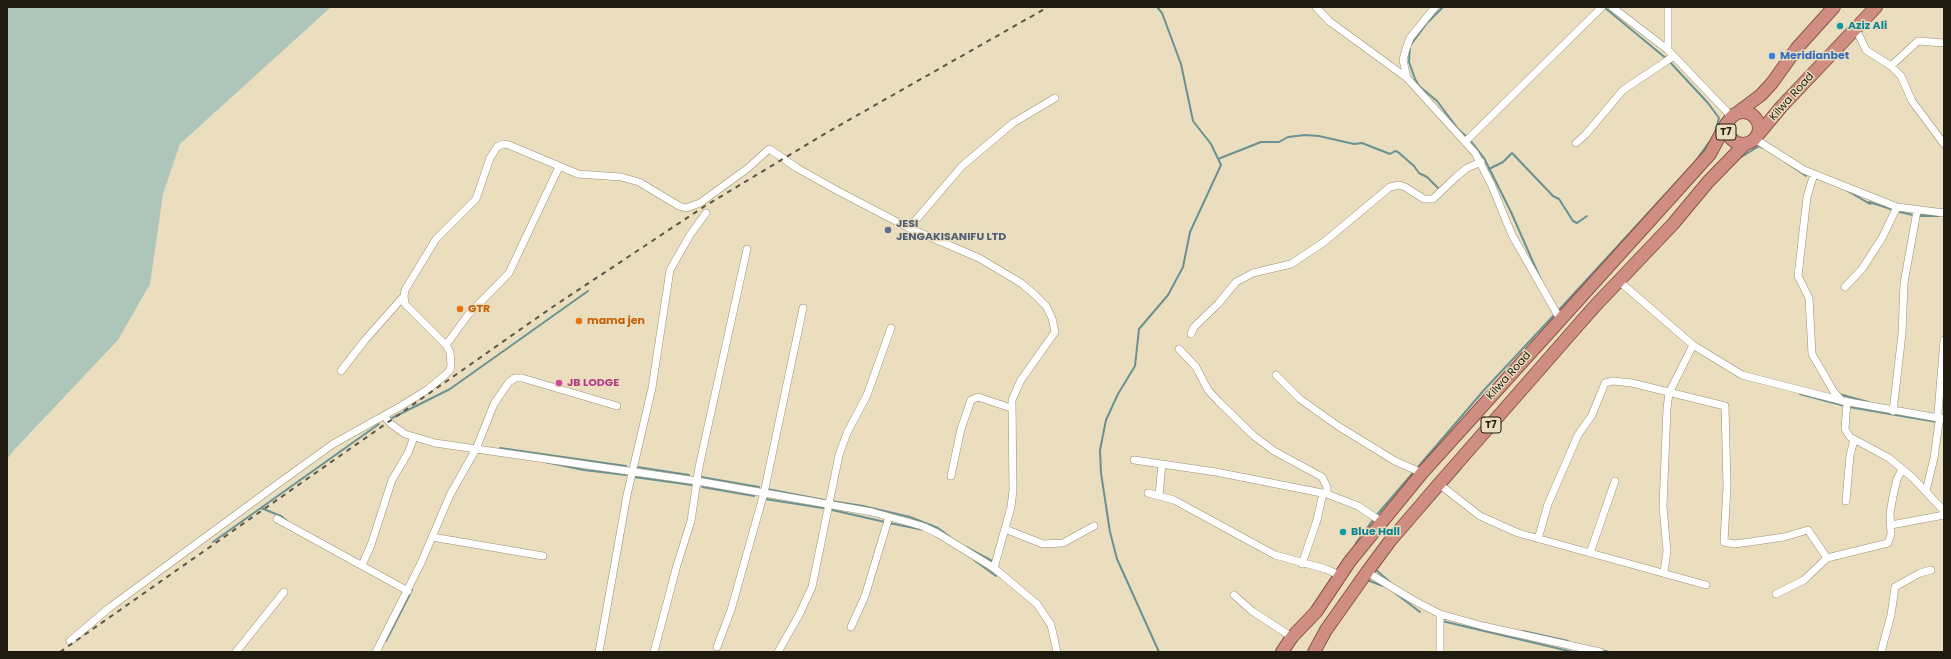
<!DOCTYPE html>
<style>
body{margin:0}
#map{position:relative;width:1951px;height:659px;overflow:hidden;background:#eadebf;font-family:Poppins,sans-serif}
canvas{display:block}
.frame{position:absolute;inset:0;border:8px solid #1e1a0f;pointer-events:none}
</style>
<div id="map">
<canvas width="1951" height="659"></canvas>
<div class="frame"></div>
</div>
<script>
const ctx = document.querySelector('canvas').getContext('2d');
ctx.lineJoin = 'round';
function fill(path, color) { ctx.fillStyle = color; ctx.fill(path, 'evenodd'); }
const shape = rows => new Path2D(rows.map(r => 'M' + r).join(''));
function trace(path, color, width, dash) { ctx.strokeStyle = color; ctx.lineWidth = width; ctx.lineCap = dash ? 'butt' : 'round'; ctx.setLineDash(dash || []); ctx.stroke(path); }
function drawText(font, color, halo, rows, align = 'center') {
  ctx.font = font + ' Poppins,sans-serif'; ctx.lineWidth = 3; ctx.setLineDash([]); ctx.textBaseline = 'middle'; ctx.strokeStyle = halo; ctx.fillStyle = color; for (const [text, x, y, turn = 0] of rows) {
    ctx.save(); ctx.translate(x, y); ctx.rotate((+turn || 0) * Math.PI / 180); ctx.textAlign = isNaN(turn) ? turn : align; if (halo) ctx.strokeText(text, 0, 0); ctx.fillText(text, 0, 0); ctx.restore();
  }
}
const green = shape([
 [7,7,331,7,180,144,163,194,150,284,118,340,15,449,7,459]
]);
const stream = shape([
 [1157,7,1162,13,1181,64,1193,121,1211,144,1221,165,1190,232,1183,267,1168,295,1139,329,1135,366,1118,394,1106,420,1100,450,1101,473,1110,532,1117,559,1159,652],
 [1443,7,1427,23,1410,46,1409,62,1415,79,1419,86,1437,101,1458,129,1467,137],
 [1604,7,1668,60,1708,103,1719,118,1715,133],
 [1470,140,1484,158,1511,212,1541,280],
 [1218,159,1261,142,1279,142,1288,137,1305,135,1319,136,1354,144,1362,143,1390,154,1395,151,1398,152,1414,166,1419,173,1427,177,1439,189],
 [1738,159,1759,146,1763,148],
 [1784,161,1806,176],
 [1489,169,1503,162,1512,153,1553,196,1559,199,1573,221,1577,223,1587,216],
 [1846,190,1870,204],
 [1869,202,1894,210],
 [1900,212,1917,216,1939,216],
 [1558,311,1694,163,1713,137],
 [1584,327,1602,307],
 [1800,394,1845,406],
 [1839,394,1868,402],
 [1849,407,1937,422],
 [390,419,450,389,588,291],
 [500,448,626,466],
 [545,462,584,470,626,475],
 [637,467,689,475],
 [634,477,692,485],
 [701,477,759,487],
 [702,487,754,496],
 [767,489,824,500],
 [765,499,823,508],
 [831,501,863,506,910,517,938,528,950,537],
 [261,508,281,516,287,521],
 [1426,508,1461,468],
 [832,510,885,522],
 [889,523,924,530],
 [213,542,379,424],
 [1356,543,1375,517,1485,389,1555,314],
 [966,547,994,562],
 [974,560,996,576],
 [1375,569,1391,583],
 [1367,580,1383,586],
 [1395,593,1420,612],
 [1442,621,1573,652],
 [1523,631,1568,641],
 [386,641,412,590,410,589],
 [1601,650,1609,652]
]);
const minor = shape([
 [1316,7,1329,21,1407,78,1475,153,1491,184,1512,235,1560,319],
 [1612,7,1668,50,1731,116],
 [1668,7,1668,50],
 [1856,29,1866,50,1891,66,1901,76,1912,101,1944,144],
 [1891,66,1918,41,1944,43],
 [1407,78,1403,60,1406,49,1410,38,1435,7],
 [1755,139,1804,170,1897,207,1944,213],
 [1465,142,1602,7],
 [1576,143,1586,134,1623,90,1674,56],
 [1814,174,1807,197,1798,276,1809,298,1812,354,1834,392,1842,401],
 [909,228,962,166,1013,123,1055,98],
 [1619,281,1693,345,1742,375,1843,401,1944,419],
 [1845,287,1862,269,1882,238,1897,207],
 [1191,334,1194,327,1218,304,1236,282,1253,273,1291,264,1324,242,1390,187,1399,185,1405,187,1424,199,1433,199,1456,177,1467,168,1481,162],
 [446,345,468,315,509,273,559,167],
 [1179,349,1196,367,1208,390,1219,402,1254,436,1274,451,1322,477,1327,487,1327,494],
 [341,371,365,340,404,296],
 [1276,375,1300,399,1338,426,1395,461,1422,473],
 [1847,402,1845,429,1850,437,1889,458,1913,478,1944,511],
 [1893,411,1902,334,1904,283,1917,211],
 [384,416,391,424,405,434,435,443,697,481,872,512,922,526,937,533,994,568,1037,604,1051,625,1057,652],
 [1134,460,1216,472,1327,494,1358,506,1382,522],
 [951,476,961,429,971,400,978,397,1011,408],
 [1439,484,1480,516,1518,533,1706,585],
 [1926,491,1934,458,1939,422,1938,413,1944,340],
 [1148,493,1174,500,1275,555,1326,569,1339,575],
 [1159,495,1162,464],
 [1846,501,1850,455,1854,440],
 [277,519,408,591],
 [1891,525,1944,515],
 [1005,529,1043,544,1063,543,1094,526],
 [432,537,543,556],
 [1538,539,1548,504,1578,435,1592,415,1605,383,1613,381,1632,383,1725,406,1727,486,1724,542,1734,544,1750,542,1784,537,1808,530,1827,558],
 [1590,553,1615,481],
 [1302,564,1317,520,1323,493],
 [362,565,371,545,392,480,408,453,414,437],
 [1367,572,1413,600,1440,614,1483,626,1600,652],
 [1664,572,1667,551,1663,507,1667,408,1669,393,1693,345],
 [1776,594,1804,580,1827,558,1888,543,1891,534,1890,513,1893,496,1897,479,1902,470],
 [1234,595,1252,611,1292,637],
 [1440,614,1440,652],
 [851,627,865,596,889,517],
 [70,641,109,608,283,480,333,444,401,406,427,390,444,376,450,370,451,365,450,352,446,345,405,304,404,296,405,290,436,239,476,199,490,158,497,147,503,144,509,145,578,174,621,177,639,182,679,206,686,208,700,203,748,168,769,149,771,150,797,168,838,191,909,228,979,258,1021,283,1034,294,1046,306,1052,318,1055,332,1021,380,1012,400,1013,490,1011,507,994,568],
 [717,647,731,610,764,493,803,308],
 [236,652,284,592],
 [376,652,421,563,450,495,476,449,494,404,509,382,515,378,522,378,617,406],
 [599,652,627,495,652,388,670,270,690,235,706,213],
 [654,652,677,565,691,521,699,467,747,249],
 [778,652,799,615,812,587,839,455,847,433,867,395,891,328],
 [1881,652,1891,615,1895,587,1920,573,1931,570]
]);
const trunk = shape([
 '1727 128a16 16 0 1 1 32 0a16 16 0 1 1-32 0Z',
 [1737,113,1761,95,1772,83,1797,48,1834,7],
 [1757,136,1782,106,1876,7],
 [1282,652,1292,637,1316,612,1350,561,1422,473,1710,154,1726,124],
 [1314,652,1326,630,1367,572,1390,541,1439,484,1594,307,1673,224,1708,182,1744,145]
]);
const rail = shape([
 [60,652,551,308,705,206,826,133,1048,7]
]);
const markers = [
 [1840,26,4,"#0f9aa8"],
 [1772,56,4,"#3f7fe0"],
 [888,230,4,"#5c6f8a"],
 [460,309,4,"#e8710a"],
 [579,321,4,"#e8710a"],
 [559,383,4,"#d1479c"],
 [1343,532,4,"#0f9aa8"]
];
const shields = [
 [1726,132,20],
 [1491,425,20]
];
const shieldNames = [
 ["T7",1726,132],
 ["T7",1491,425]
];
const cultureNames = [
 ["Aziz Ali",1848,26],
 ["Blue Hall",1351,532]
];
const shopNames = [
 ["Meridianbet",1780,56]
];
const streetNames = [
 ["Kilwa Road",1792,97,-48],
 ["Kilwa Road",1509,376,-48]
];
const serviceNames = [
 ["JESI",896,224],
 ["JENGAKISANIFU LTD",896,237]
];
const foodNames = [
 ["GTR",468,309],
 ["mama jen",587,321]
];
const hotelNames = [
 ["JB LODGE",567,383]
];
fill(green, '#aec6ba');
trace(stream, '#6a9293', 2);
trace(minor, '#9a9073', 8);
trace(trunk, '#8b5346', 14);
trace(minor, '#fff', 7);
trace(trunk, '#d08e83', 12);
trace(rail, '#5d5645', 2, [5, 5]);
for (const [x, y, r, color] of markers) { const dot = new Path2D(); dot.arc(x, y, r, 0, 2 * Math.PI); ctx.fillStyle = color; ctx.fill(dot); trace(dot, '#eadebf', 1.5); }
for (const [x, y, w] of shields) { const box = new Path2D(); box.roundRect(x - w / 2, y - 8, w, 16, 3); ctx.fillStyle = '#eadebf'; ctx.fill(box); trace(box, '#1e1a0f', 1); }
drawText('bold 10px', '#1e1a0f', null, shieldNames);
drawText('bold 11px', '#0d838f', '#eadebf', cultureNames, 'left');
drawText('bold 11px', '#366cbe', '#eadebf', shopNames, 'left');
drawText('11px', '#1e1a0f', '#eadebf', streetNames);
drawText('bold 11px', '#4e5e75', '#eadebf', serviceNames, 'left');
drawText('bold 11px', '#c56008', '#eadebf', foodNames, 'left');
drawText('bold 11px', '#b23c85', '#eadebf', hotelNames, 'left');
</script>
